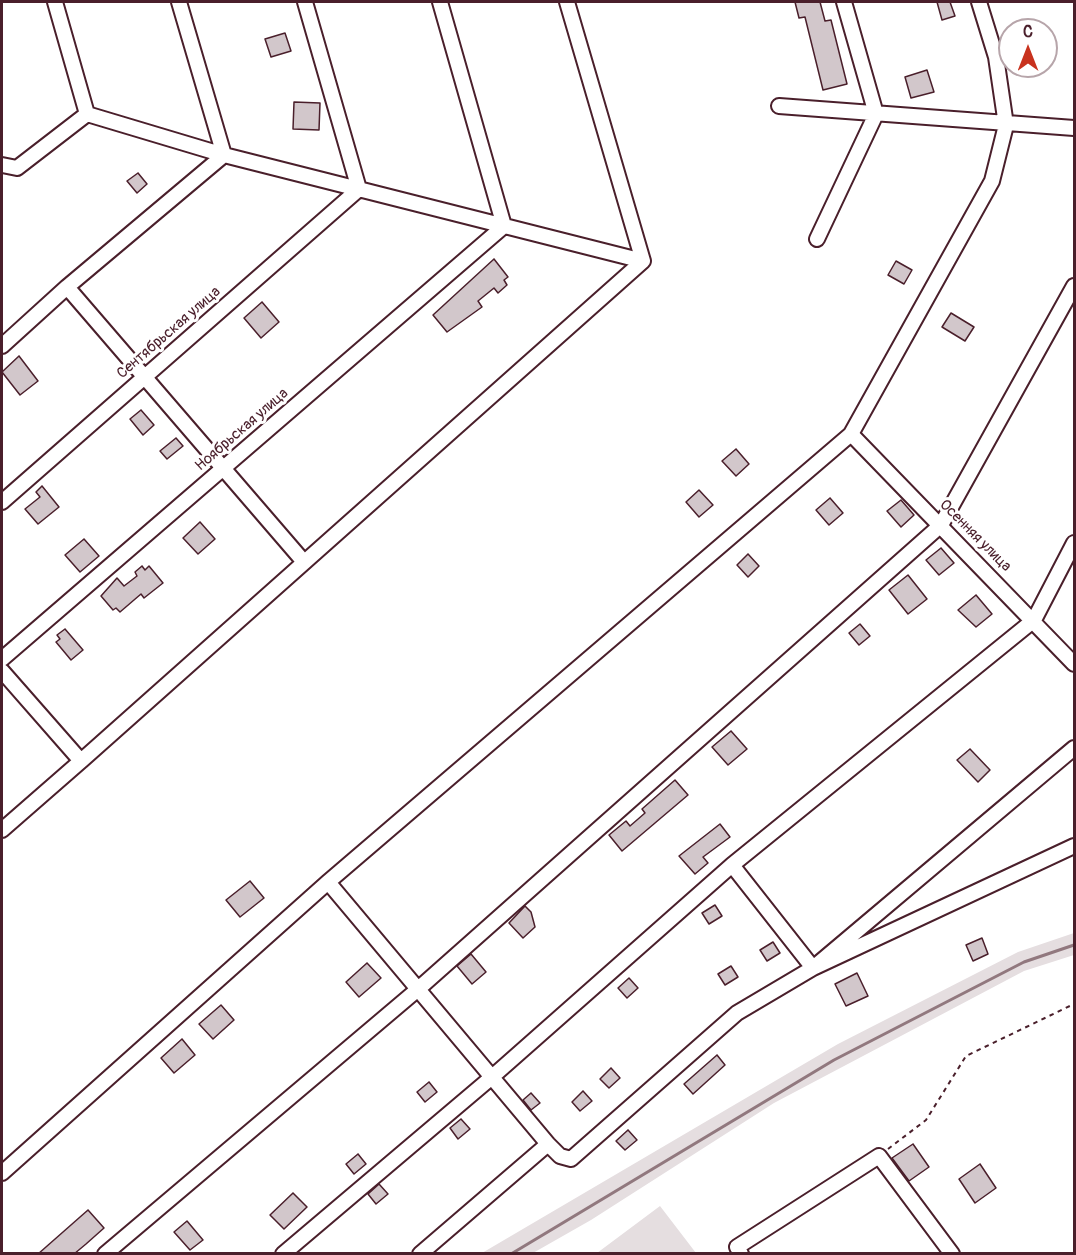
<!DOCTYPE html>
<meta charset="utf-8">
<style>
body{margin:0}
#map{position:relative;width:1076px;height:1255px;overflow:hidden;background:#fff;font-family:Pangolin,sans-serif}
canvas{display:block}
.frame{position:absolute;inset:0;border:3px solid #4a1f2b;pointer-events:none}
.north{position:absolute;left:998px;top:18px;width:60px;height:60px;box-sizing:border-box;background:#fff;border:2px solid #b7a5aa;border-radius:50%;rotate:0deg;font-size:16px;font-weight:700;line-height:24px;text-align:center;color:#4a1f2b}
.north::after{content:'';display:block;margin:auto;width:21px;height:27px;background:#c8321e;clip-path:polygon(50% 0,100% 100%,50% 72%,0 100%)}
</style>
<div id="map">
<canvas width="1076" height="1255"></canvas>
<div class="frame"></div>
<div class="north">С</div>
</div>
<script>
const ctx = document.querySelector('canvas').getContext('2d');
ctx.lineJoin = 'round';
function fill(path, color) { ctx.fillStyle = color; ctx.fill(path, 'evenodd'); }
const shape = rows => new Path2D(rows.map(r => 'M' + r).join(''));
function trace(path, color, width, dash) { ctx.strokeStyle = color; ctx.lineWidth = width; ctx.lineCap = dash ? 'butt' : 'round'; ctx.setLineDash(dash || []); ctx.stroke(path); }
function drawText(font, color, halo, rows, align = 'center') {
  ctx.font = font + ' Pangolin,sans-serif'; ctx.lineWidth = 6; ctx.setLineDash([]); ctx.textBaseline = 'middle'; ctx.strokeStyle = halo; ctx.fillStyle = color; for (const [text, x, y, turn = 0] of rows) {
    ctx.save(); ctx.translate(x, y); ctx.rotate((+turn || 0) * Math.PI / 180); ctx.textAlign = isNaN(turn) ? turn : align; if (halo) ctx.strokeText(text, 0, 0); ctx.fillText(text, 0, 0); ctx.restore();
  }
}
const green = shape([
 [1074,933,1074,955,1024,971,774,1103,591,1220,533,1253,482,1253,838,1044,1018,952],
 [660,1206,696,1253,597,1253]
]);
const stream = shape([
 [511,1254,834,1060,1024,962,1074,945]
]);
const building = shape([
 [795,2,820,2,825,21,831,20,847,84,823,90,805,17,799,18,795,2],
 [937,2,950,2,955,16,942,20,937,2],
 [285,33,291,51,271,57,265,39,285,33],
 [927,70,934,92,911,98,905,77,927,70],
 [294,102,320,103,319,130,293,129,294,102],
 [138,173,147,184,137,193,127,181,138,173],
 [494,259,508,277,504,280,507,285,498,293,494,288,478,301,482,307,447,332,433,315,494,259],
 [896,261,912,270,904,284,888,275,896,261],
 [262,302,279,322,261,338,244,318,262,302],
 [951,313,974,327,965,341,942,327,951,313],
 [19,356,38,381,20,395,2,372,19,356],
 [141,410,154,425,143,435,130,419,141,410],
 [176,438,183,446,167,459,160,451,176,438],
 [736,449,749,464,736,476,722,461,736,449],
 [42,486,59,507,38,524,25,509,40,497,36,492,42,486],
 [699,490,713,505,699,517,686,502,699,490],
 [830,498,843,513,829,525,816,510,830,498],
 [901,500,914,515,901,527,887,511,901,500],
 [200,522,215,539,198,554,183,538,200,522],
 [84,539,99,556,80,572,65,555,84,539],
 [941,548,954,563,939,575,926,560,941,548],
 [748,554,759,566,748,577,737,565,748,554],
 [142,566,145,570,149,566,163,583,144,598,141,594,120,612,116,608,113,610,101,596,117,578,124,586,137,576,135,572,142,566],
 [908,575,927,599,908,614,889,590,908,575],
 [976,595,992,614,976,627,958,610,976,595],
 [860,624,870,636,859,645,849,633,860,624],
 [65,629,83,650,71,660,56,642,60,639,57,635,65,629],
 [731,731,747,749,728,765,712,747,731,731],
 [970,749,990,770,978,782,957,760,970,749],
 [675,780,688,795,622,851,609,835,626,821,630,826,645,813,642,809,675,780],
 [720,824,730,837,703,857,708,863,695,874,679,856,720,824],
 [250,881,264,898,240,917,226,900,250,881],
 [715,905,722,916,709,924,702,913,715,905],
 [525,906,531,912,535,927,523,938,509,923,525,906],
 [982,938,988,954,973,961,966,945,982,938],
 [773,942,780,953,767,961,760,950,773,942],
 [471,954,486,972,472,984,457,966,471,954],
 [367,963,381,978,359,997,346,982,367,963],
 [731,966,738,977,725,985,718,974,731,966],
 [857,973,868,996,846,1006,835,984,857,973],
 [629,978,638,988,627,998,618,988,629,978],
 [221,1005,234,1020,213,1039,199,1024,221,1005],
 [182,1039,195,1055,174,1073,161,1058,182,1039],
 [717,1055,725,1065,693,1094,684,1084,717,1055],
 [611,1068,620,1078,609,1088,600,1079,611,1068],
 [429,1082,437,1092,425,1102,417,1092,429,1082],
 [583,1091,592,1101,580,1111,572,1102,583,1091],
 [531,1093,540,1103,531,1110,523,1100,531,1093],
 [461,1119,470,1129,458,1139,450,1128,461,1119],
 [628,1130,637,1140,625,1150,616,1141,628,1130],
 [913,1144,929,1167,909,1181,892,1158,913,1144],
 [358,1154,366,1164,354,1174,346,1164,358,1154],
 [980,1164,996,1188,975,1203,959,1179,980,1164],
 [379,1184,388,1194,376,1204,368,1194,379,1184],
 [293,1193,307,1207,284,1229,270,1215,293,1193],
 [88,1210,104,1228,86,1244,74,1254,38,1254,88,1210],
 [187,1221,203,1240,190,1250,174,1232,187,1221]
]);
const path = shape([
 [888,1149,926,1120,966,1056,1074,1004]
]);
const minor = shape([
 [179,2,224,155,67,287,304,562],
 [567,2,643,261],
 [779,106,1074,128],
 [2,165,17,168,87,114,55,2],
 [817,239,876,114,844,2],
 [2,346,67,287],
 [851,434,1074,664],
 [2,502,359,189,305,2],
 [2,659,504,226,440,2],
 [2,671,81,761,643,261,224,155,87,114],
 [2,830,81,761],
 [732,865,813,968,1074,846],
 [328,882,548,1144,560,1156,571,1159,737,1013,813,968,1074,748],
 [2,1173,328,882,851,434,992,181,1006,125,996,57,979,2],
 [105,1254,417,990,941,525,1074,286],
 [283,1254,492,1077,732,865,1034,620,1074,543],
 [420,1254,548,1144],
 [741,1254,737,1247,879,1156,952,1254]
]);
const streetNames = [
 ["Сентябрьская улица",169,333,-41],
 ["Ноябрьская улица",242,430,-41],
 ["Осенняя улица",975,536,45]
];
fill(green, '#e5dee0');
trace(stream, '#91787e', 3);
fill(building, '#d2c7cb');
trace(building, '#4a1f2b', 1.5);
trace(minor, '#4a1f2b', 18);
trace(path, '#4a1f2b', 2, [4.5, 4.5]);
trace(minor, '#fff', 14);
drawText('15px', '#4a1f2b', '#fff', streetNames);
</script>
